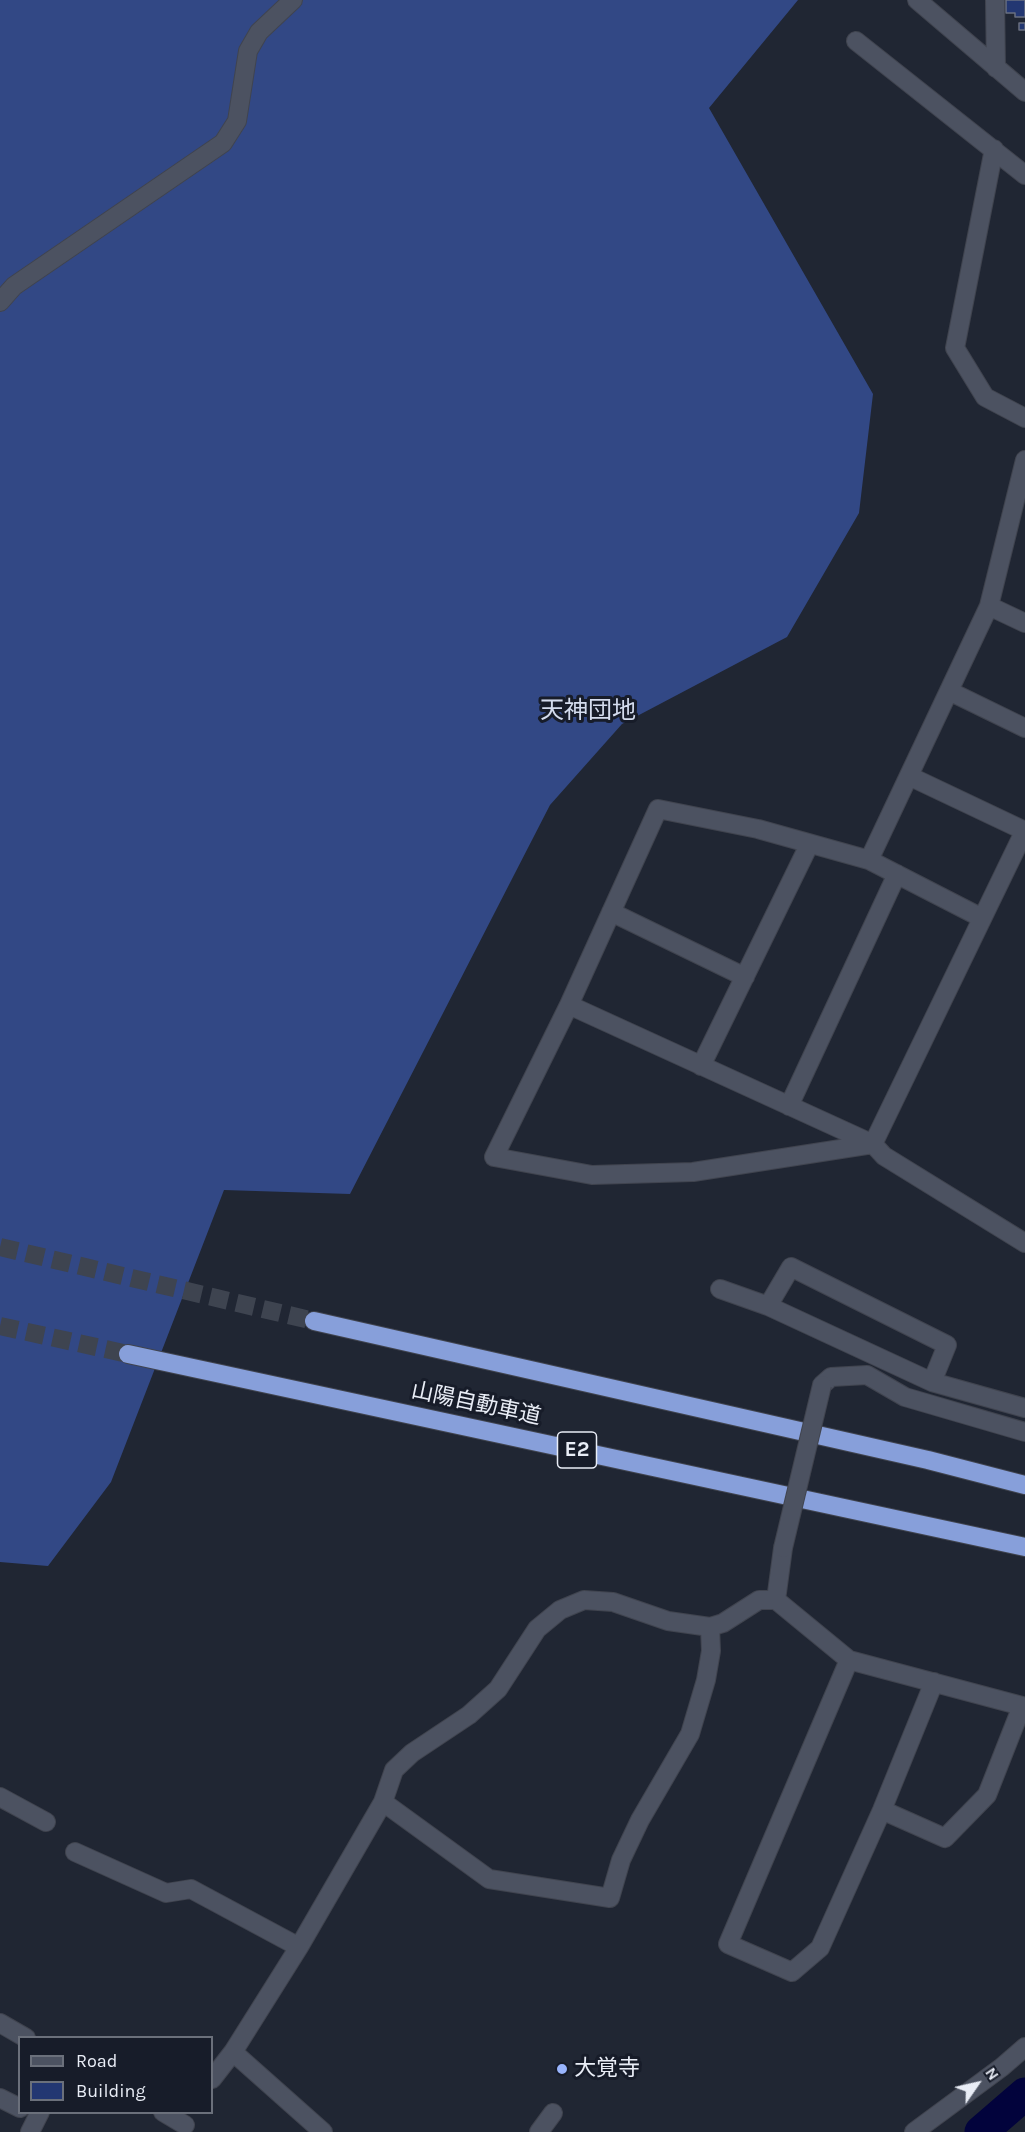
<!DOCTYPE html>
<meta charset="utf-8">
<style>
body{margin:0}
#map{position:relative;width:1025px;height:2132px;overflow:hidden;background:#202633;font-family:Karla,sans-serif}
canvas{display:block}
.legend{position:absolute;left:18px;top:2036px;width:195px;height:78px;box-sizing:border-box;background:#171c29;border:2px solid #6b707b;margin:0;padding:8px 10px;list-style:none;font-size:18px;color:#e9edf6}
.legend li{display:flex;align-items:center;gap:12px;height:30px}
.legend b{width:30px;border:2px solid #6b707b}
.north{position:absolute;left:947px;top:2054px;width:60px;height:60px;-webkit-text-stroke:4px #171c29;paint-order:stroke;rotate:56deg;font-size:16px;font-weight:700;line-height:24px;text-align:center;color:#e9edf6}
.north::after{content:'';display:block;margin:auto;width:21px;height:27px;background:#e9edf6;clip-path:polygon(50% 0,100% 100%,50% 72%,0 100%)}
</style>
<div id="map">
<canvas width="1025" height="2132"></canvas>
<ul class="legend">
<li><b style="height:8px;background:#4c5261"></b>Road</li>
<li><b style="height:16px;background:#233772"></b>Building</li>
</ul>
<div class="north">N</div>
</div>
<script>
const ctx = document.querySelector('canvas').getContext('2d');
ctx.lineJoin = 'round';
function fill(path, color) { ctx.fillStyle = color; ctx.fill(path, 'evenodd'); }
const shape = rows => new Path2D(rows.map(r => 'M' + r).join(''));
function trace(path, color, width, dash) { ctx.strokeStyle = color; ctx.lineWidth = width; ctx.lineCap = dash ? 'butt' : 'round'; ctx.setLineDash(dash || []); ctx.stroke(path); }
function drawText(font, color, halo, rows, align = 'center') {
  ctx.font = font + ' Karla,"Noto Sans JP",sans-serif'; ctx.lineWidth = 6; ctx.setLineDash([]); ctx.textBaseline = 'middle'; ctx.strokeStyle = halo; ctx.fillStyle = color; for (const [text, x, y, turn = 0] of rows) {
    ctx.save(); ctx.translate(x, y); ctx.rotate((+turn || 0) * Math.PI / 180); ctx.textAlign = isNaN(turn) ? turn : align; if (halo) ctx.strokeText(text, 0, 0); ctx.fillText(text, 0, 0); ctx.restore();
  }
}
const forest = shape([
 [0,0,798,0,709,108,873,394,859,513,787,637,622,724,550,805,350,1194,224,1190,111,1482,48,1566,0,1562]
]);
const river = shape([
 [981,2132,1025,2094]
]);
const building = shape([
 [1006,0,1025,0,1025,17,1015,17,1015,13,1006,13,1006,0],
 [1019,23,1025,23,1025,30,1019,30,1019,23]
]);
const highwayTunnel = shape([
 [0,1247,314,1321],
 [0,1326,128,1354]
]);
const street = shape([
 [917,0,1025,92],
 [995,0,996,68],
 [856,41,1025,175],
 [994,149,955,348,985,397,1025,418],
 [0,302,14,286,223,143,237,121,248,51,259,32,293,0],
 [989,606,1025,623],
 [949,691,1025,728],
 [909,776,1025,831],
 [869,860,989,606,1025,460],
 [611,912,745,977],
 [982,918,869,860,758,829,658,809,569,1005,494,1157,592,1175,693,1172,873,1144,1025,830],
 [569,1005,873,1144,884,1156,1025,1243],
 [701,1066,809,845],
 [789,1106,897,874],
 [720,1289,768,1306,932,1382,1025,1408],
 [768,1306,791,1267,947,1345,932,1382],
 [822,1385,831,1377,867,1375,905,1397,1025,1432],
 [776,1600,783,1548],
 [849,1660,728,1944,792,1972,820,1948,882,1810,934,1682],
 [0,1797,46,1822],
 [383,1802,489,1879,610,1898,621,1860,640,1820,690,1734,706,1680,711,1651,710,1627],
 [75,1852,166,1893,191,1889,299,1947],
 [0,2023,26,2038],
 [233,2052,323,2132],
 [212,2079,233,2052,299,1947,383,1802,394,1770,412,1753,469,1715,498,1689,537,1629,560,1610,584,1600,613,1602,668,1621,710,1627,723,1623,759,1600,776,1600,849,1660,1022,1706,987,1795,945,1838,882,1810],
 [0,2098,20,2108],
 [163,2112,185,2125],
 [30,2132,40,2112],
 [539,2132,553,2113],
 [914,2132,1002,2067,1025,2047]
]);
const highway = shape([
 [314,1321,928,1460,1025,1485],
 [128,1354,1025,1547]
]);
const streetBridge = shape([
 [783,1548,822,1385]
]);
const markers = [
 [562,2069,6,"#99b5fd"]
];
const shields = [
 [577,1450,39]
];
const shieldNames = [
 ["E2",577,1450]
];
const streetNames = [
 ["山陽自動車道",476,1404,12]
];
const poiNames = [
 ["大覚寺",574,2069]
];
const neighbourhoodNames = [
 ["天神団地",588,711]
];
fill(forest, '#324885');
trace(river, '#02033c', 33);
fill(building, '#233772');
trace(building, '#6a7081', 1.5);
trace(highwayTunnel, '#3e4450', 18, [18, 9]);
trace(street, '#40444f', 20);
trace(highway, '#40444f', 20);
trace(street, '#4c5261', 18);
trace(highway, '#879fda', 18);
trace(streetBridge, '#40444f', 20, []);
trace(streetBridge, '#4c5261', 18);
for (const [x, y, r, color] of markers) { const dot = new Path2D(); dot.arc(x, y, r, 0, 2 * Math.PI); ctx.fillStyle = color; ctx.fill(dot); trace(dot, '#171c29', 2); }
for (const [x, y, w] of shields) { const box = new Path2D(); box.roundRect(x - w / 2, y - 18, w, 36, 4.5); ctx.fillStyle = '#171c29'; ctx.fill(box); trace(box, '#e9edf6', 1.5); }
drawText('bold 21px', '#e9edf6', null, shieldNames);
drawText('22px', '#e9edf6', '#171c29', streetNames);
drawText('22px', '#e9edf6', '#171c29', poiNames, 'left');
drawText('24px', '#d4dcee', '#171c29', neighbourhoodNames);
</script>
